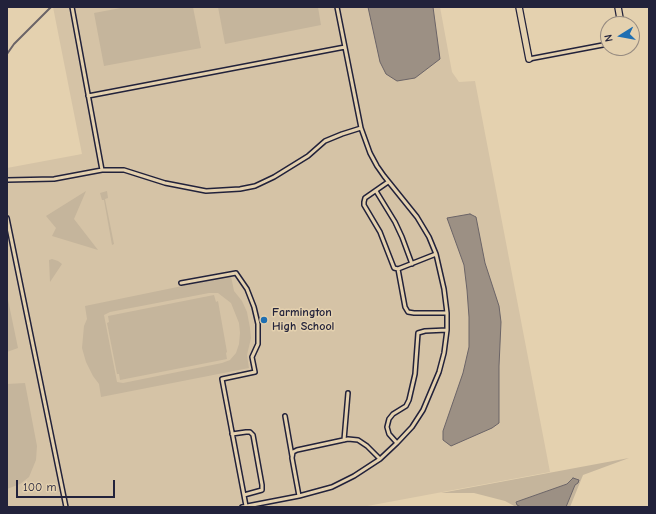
<!DOCTYPE html>
<style>
body{margin:0}
#map{position:relative;width:656px;height:514px;overflow:hidden;background:#e4d1af;font-family:"Comic Neue",sans-serif}
canvas{display:block}
.frame{position:absolute;inset:0;border:8px solid #22223b;pointer-events:none}
.north{position:absolute;left:600px;top:16px;width:40px;height:40px;box-sizing:border-box;background:#e4d1af;border:1px solid #968b81;border-radius:50%;rotate:259deg;font-size:11px;font-weight:700;line-height:16px;text-align:center;color:#22223b}
.north::after{content:'';display:block;margin:auto;width:14px;height:18px;background:#1f6fb2;clip-path:polygon(50% 0,100% 100%,50% 72%,0 100%)}
.scale{position:absolute;left:16px;top:480px;width:99px;height:18px;box-sizing:border-box;border:2px solid #22223b;border-top:0;padding-left:5px;font-size:12px;line-height:14px;white-space:nowrap;color:#22223b;-webkit-text-stroke:3px #e4d1af;paint-order:stroke}
</style>
<div id="map">
<canvas width="656" height="514"></canvas>
<div class="frame"></div>
<div class="north">N</div>
<div class="scale">100 m</div>
</div>
<script>
const ctx = document.querySelector('canvas').getContext('2d');
ctx.lineJoin = 'round';
function fill(path, color) { ctx.fillStyle = color; ctx.fill(path, 'evenodd'); }
const shape = rows => new Path2D(rows.map(r => 'M' + r).join(''));
function trace(path, color, width, dash) { ctx.strokeStyle = color; ctx.lineWidth = width; ctx.lineCap = dash ? 'butt' : 'round'; ctx.setLineDash(dash || []); ctx.stroke(path); }
function drawText(font, color, halo, rows, align = 'center') {
  ctx.font = font + ' "Comic Neue",sans-serif'; ctx.lineWidth = 3; ctx.setLineDash([]); ctx.textBaseline = 'middle'; ctx.strokeStyle = halo; ctx.fillStyle = color; for (const [text, x, y, turn = 0] of rows) {
    ctx.save(); ctx.translate(x, y); ctx.rotate((+turn || 0) * Math.PI / 180); ctx.textAlign = isNaN(turn) ? turn : align; if (halo) ctx.strokeText(text, 0, 0); ctx.fillText(text, 0, 0); ctx.restore();
  }
}
const built = shape([
 [53,7,440,7,452,72,459,82,475,81,550,472,362,507,7,507,7,168,82,154]
]);
const green = shape([
 [126,7,193,7,201,48,104,66,94,13],
 [218,7,318,7,321,25,225,44],
 [86,191,74,219,98,250,52,236,56,228,46,216],
 [107,191,108,198,105,199,114,244,112,245,104,200,102,200,100,193],
 [52,259,58,261,62,264,50,282,49,260],
 [231,276,234,291,242,301,247,312,250,328,251,338,247,355,249,368,101,397,99,384,93,376,86,362,82,348,84,326,87,319,85,306],
 [209,293,218,293,231,303,239,323,240,333,239,344,236,353,230,360,222,363,123,383,117,382,104,315,110,312],
 [7,295,18,348,7,352],
 [214,295,216,302,218,301,227,352,226,353,227,359,120,380,119,374,117,374,107,323,109,322,108,316],
 [25,383,37,446,36,460,29,477,20,484,7,489,7,384],
 [629,458,583,475,570,507,566,507,575,485,573,478,567,484,516,502,517,505,521,507,516,507,505,501,474,493,441,493]
]);
const water = shape([
 [368,7,433,7,440,59,415,78,397,81,386,74,380,62,368,7],
 [470,214,476,217,485,263,499,306,501,322,499,366,499,423,492,428,451,446,443,440,443,431,463,373,469,347,469,317,467,290,464,265,447,218,470,214],
 [573,478,579,480,578,483,575,485,566,507,521,507,517,505,516,502,567,484,573,478]
]);
const stream = shape([
 [7,54,14,44,51,7]
]);
const lane = shape([
 [529,59,608,44],
 [88,96,345,47],
 [102,170,124,170,165,183,206,191,240,189,255,186,274,177,308,156,325,141,342,134,361,128],
 [7,180,54,179,102,170,72,7],
 [388,182,365,198,364,202,364,205,380,232,394,268,398,269,436,254],
 [376,191,395,222,402,237,412,264],
 [7,218,66,507],
 [398,269,405,307,408,312,414,313,447,313],
 [181,283,236,273,247,289,254,307,258,324,258,344,252,357,255,372,222,379,246,506],
 [285,416,292,456],
 [232,434,246,432,250,432,253,435,262,485,262,490,244,495],
 [344,440,348,393],
 [397,443,389,434,387,427,389,419,393,414,406,406,409,400,415,374,418,333,425,331,447,330],
 [299,496,292,458,293,452,297,450,348,439,358,440,367,446,380,459],
 [242,507,299,496,332,487,354,476,380,459,397,443,412,427,423,410,439,372,444,353,447,330,447,313,444,289,436,254,429,237,417,217,384,176,377,166,370,153,361,128,337,7]
]);
const street = shape([
 [519,7,529,59],
 [618,7,621,24]
]);
const markers = [
 [264,320,4,"#1f6fb2"]
];
const poiNames = [
 ["Farmington",272,313],
 ["High School",272,327]
];
fill(built, '#d5c3a6');
fill(green, '#c5b59c');
fill(water, '#9c9084');
trace(water, '#6b6467', 1);
trace(stream, '#6b6467', 2);
trace(lane, '#22223b', 6);
trace(street, '#22223b', 8);
trace(lane, '#e4d1af', 3);
trace(street, '#e4d1af', 5.5);
for (const [x, y, r, color] of markers) { const dot = new Path2D(); dot.arc(x, y, r, 0, 2 * Math.PI); ctx.fillStyle = color; ctx.fill(dot); trace(dot, '#e4d1af', 1.5); }
drawText('bold 12px', '#22223b', '#e4d1af', poiNames, 'left');
</script>
